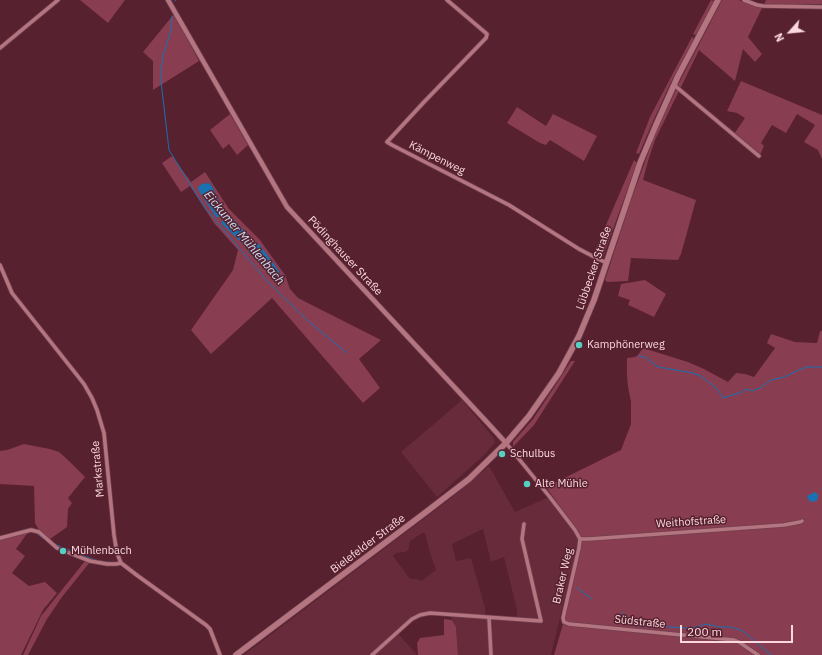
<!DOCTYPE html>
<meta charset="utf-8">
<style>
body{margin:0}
#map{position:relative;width:822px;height:655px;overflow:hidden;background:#57212f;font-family:"IBM Plex Sans",sans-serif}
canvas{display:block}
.north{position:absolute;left:770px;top:12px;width:40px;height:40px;-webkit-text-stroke:3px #57212f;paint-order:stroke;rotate:243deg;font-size:11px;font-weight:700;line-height:16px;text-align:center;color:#fbd8de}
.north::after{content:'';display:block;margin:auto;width:14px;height:18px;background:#fbd8de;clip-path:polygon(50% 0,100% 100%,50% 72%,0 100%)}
.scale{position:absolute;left:680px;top:625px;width:113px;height:18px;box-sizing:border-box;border:2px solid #fbd8de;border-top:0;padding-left:5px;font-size:12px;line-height:14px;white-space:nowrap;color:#fbd8de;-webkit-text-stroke:3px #57212f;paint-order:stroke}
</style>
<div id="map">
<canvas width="822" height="655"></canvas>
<div class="north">N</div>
<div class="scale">200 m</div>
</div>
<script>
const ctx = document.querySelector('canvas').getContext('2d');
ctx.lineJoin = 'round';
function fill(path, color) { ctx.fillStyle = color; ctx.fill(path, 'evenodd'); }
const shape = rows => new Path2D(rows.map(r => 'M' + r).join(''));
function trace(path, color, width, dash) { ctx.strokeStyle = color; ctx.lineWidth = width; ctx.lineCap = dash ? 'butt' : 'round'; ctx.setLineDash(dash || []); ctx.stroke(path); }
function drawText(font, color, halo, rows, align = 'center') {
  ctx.font = font + ' "IBM Plex Sans",sans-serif'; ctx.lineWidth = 3; ctx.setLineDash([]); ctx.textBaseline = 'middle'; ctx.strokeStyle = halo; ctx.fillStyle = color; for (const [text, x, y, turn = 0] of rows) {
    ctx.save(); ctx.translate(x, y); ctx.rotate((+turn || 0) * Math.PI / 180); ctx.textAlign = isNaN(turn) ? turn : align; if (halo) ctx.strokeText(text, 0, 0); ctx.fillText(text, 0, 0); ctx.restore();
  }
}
const built = shape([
 [462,400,493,437,495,443,482,457,437,497,401,452],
 [489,466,515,512,549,497,575,532,578,543,551,655,458,655,456,627,452,620,450,612,443,611,428,611,414,615,396,631,417,655,244,655,451,498],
 [483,529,491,562,504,557,517,610,517,618,485,615,485,608,471,558,456,561,452,544],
 [422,533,425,533,430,553,436,570,421,581,417,579,410,579,393,556,396,553,405,552,408,550,409,548,409,542]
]);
const green = shape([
 [80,0,125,0,108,23],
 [711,0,714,1,696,35,693,34],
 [722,0,739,0,757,7,762,8,748,37,762,54,755,62,743,49,735,81,699,50,680,89,678,87,678,85],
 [766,0,822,0,822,4,764,4],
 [174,14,199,61,153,90,153,61,143,52],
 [692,37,694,39,670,84,654,119,639,154,636,153,650,117],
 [741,81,822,115,822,159,818,150,804,142,815,125,797,114,786,133,772,125,761,143,764,146,760,155,734,134,745,118,737,113,727,111],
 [676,90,679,91,655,140,648,161,643,180,696,200,681,254,678,260,631,258,628,281,607,282,605,280,631,200,657,129],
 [517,107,546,126,553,114,597,136,584,161,550,140,546,145,540,143,507,123],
 [230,114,248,145,237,155,229,144,223,149,210,130],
 [172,156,191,182,205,172,229,209,260,240,285,275,290,289,298,298,381,340,359,359,380,388,363,403,272,298,211,354,191,330,233,270,238,250,214,223,190,186,181,192,162,163],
 [209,183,212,186,220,204,225,211,198,187],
 [247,248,279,271,282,282,277,282,249,252],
 [634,160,637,163,603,257,594,253],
 [645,280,666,294,654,317,635,308,628,305,630,300,618,296,621,284],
 [820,331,822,331,822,655,554,655,563,624,580,548,577,530,546,487,621,450,631,424,631,402,628,387,627,375,627,358,635,357,638,355,643,348,688,362,704,369,728,382,736,373,745,374,754,377,775,348,767,343,771,334,795,342,817,343],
 [571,361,575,361,534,425,513,447,513,442,533,419,555,386],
 [24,444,50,449,59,452,68,460,85,477,68,498,72,503,68,509,67,527,50,539,39,530,35,523,34,486,0,484,0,451,7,450],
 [30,532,26,535,16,549,25,556,12,573,29,586,45,582,57,593,43,610,21,655,0,655,0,539],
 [85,561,90,562,62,597,47,619,28,655,23,655,41,616],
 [444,619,452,620,456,627,458,655,418,655,417,643,420,638,444,635]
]);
const water = shape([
 [209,183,212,186,220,204,226,211,219,217,216,217,199,191,198,187,202,184],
 [230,216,250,237,243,244,221,223,223,220],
 [255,242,259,244,279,271,282,282,277,282,249,252,247,248,248,247],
 [815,492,818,495,818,499,816,501,811,502,808,499,807,496]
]);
const stream = shape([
 [175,1,176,0],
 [172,16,171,30,163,56,161,71,161,81,169,150,205,208,268,282,308,321,347,353],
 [639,356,645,357,658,367,693,373,701,376,717,389,723,398,742,392,746,389,752,391,760,388,771,380,784,377,793,373,796,371,807,367,822,367],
 [36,533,44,539],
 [52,542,57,545,87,557,98,561,109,562],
 [577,588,592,599],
 [622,613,626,615,633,625,647,627,657,622,669,627,687,628,697,627,706,624,719,627,731,627,743,631,771,655]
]);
const minor = shape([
 [447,0,487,34,486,38,424,102,387,142,392,145,509,205,579,249,598,259,607,263],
 [744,0,757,5,763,6,822,7],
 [0,48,58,0],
 [674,85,759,156],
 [0,265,12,293,84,384,92,398,97,410,104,433,114,535,117,553,121,563,138,576,206,625,210,629,220,655],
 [506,443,549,496,575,530,580,539,579,548,563,618,564,622,569,624,734,640,739,642,758,655],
 [0,538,31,530,39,532,57,548,77,556,90,561,107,564,116,564,121,563],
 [580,539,589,539,784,525,800,522,802,521],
 [489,618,491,655],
 [372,655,412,619,420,615,430,613,541,621,522,539,524,524]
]);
const tertiary = shape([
 [168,0,287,207,485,420,506,443]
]);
const secondary = shape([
 [236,655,426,512,469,479,506,443,529,416,559,373,579,336,594,300,640,163,656,125,678,76,718,0]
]);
const markers = [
 [579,345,4,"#57cec2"],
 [502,454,4,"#57cec2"],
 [527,484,4,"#57cec2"],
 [63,551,4,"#57cec2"]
];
const streetNames = [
 ["Kämpenweg",437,158,27],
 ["Pödinghauser Straße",345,256,47],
 ["Lübbecker Straße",594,268,-71],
 ["Markstraße",98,469,-95],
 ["Weithofstraße",691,522,-4],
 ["Bielefelder Straße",368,544,-37],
 ["Braker Weg",563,576,-77],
 ["Südstraße",640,622,6]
];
const poiNames = [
 ["Kamphönerweg",587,345],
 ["Schulbus",510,454],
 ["Alte Mühle",535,484],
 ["Mühlenbach",71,551]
];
const waterNames = [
 ["Eickumer Mühlenbach",244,238,50]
];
fill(built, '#682b3c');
fill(green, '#883d50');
fill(water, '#1971b1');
trace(stream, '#1971b1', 1);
trace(minor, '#70414f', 5);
trace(tertiary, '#70414f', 6);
trace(secondary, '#70414f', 7);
trace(minor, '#b47581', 3.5);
trace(tertiary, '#b47581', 4.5);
trace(secondary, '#b47581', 5.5);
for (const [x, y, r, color] of markers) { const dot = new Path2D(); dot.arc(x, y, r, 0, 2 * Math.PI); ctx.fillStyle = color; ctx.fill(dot); trace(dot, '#57212f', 1.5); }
drawText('11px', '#fbd8de', '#57212f', streetNames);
drawText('11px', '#fbd8de', '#57212f', poiNames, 'left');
drawText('italic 12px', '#c7def3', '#57212f', waterNames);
</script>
